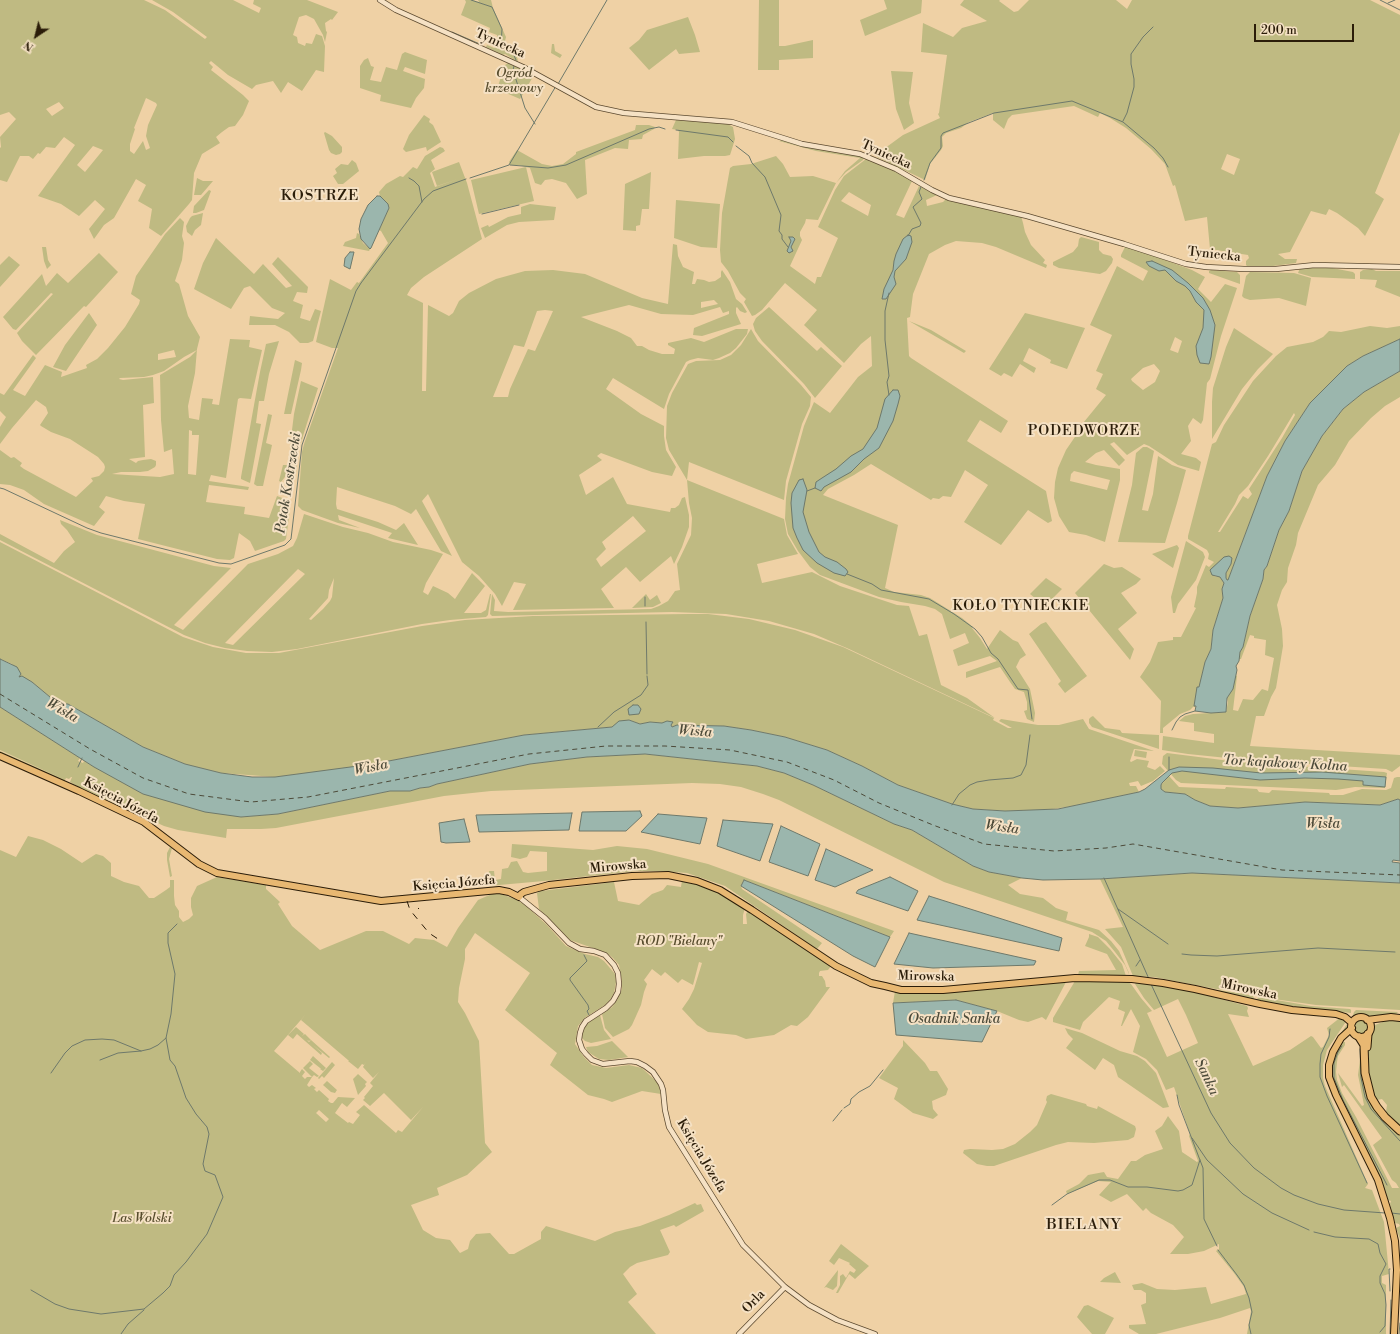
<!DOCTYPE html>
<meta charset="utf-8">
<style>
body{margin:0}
#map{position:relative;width:1400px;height:1334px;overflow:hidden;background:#efd1a5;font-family:"Libre Bodoni",serif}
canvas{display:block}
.north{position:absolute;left:16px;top:16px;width:40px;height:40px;-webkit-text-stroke:3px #f5e1c4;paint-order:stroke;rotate:215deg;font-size:11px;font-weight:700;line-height:16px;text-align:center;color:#2b1d09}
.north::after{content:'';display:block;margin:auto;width:14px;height:18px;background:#2b1d09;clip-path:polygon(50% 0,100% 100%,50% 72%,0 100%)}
.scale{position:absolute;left:1254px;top:24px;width:100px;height:18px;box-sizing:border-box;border:2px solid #2b1d09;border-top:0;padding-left:5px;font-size:12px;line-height:14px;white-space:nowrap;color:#2b1d09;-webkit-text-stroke:3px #f5e1c4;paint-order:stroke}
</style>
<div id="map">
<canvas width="1400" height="1334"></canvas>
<div class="north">N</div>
<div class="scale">200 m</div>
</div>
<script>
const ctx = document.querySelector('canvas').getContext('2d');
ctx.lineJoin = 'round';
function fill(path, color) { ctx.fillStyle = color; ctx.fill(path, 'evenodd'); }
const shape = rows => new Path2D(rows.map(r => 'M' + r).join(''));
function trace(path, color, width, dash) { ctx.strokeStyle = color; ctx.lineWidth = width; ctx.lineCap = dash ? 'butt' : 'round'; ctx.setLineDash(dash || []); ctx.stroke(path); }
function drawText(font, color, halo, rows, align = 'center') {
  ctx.font = font + ' "Libre Bodoni",serif'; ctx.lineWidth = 4; ctx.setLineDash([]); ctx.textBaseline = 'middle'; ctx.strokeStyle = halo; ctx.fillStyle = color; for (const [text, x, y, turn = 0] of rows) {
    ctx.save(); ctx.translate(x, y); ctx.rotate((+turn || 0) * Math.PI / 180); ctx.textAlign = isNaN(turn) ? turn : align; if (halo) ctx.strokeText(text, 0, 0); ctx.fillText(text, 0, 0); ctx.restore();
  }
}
const green = shape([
 [0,0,144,0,165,10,205,39,207,37,173,12,152,0,233,0,259,13,261,8,253,4,254,0,307,0,338,12,332,20,331,19,325,23,326,31,327,32,325,42,323,35,314,19,306,15,299,17,293,35,297,37,298,43,305,46,306,43,312,44,316,34,322,36,325,46,324,72,316,70,302,91,288,82,281,93,273,81,256,85,252,89,228,75,211,61,209,63,213,67,211,70,243,95,249,101,243,115,235,126,229,127,222,132,216,137,220,143,202,154,194,173,192,200,189,204,161,236,149,228,152,209,138,201,146,185,136,179,114,218,104,225,94,239,89,229,105,209,95,200,79,216,61,204,38,196,75,145,64,137,55,148,46,147,40,154,38,153,33,159,29,156,20,156,7,182,0,180,0,148,1,147,0,137,16,119,9,112,0,115],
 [146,98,156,103,157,105,148,125,146,136,150,148,146,150,143,141,134,154,130,151,130,144,135,129,134,128],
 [59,102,64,108,52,116,46,109],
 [93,146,103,150,85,172,77,165],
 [465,0,473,0,479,2,478,0,491,0,493,8,506,37,504,45,513,49,517,56,518,62,505,54,503,55,486,47,487,45,494,48,498,46,497,35,489,32,490,28,461,15,466,2],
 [759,0,779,0,779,46,785,46,813,40,813,58,779,60,779,70,758,70],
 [884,0,922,0,921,13,865,36,860,20,887,9],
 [964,0,1000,0,999,1,1014,12,1018,11,1029,0,1116,0,1127,9,1132,0,1370,0,1400,15,1400,132,1375,193,1384,199,1365,236,1358,228,1337,213,1329,209,1326,215,1311,211,1290,252,1278,254,1285,259,1297,259,1296,263,1273,266,1247,266,1246,265,1246,261,1249,258,1248,255,1210,249,1207,217,1185,221,1175,185,1173,186,1165,164,1151,149,1126,128,1110,118,1100,113,1098,117,1074,106,1012,115,1008,119,1004,129,993,120,993,113,969,122,961,128,946,133,942,137,943,146,941,150,930,164,925,180,877,157,877,154,903,135,940,118,938,114,939,113,947,55,921,52,923,23,953,37,962,28,987,21,960,5],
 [1227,154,1240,159,1234,175,1221,169],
 [688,17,695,35,700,52,679,54,676,49,649,70,629,48,639,40,647,30],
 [552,44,554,44,555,51,562,55,560,58,551,53],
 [405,52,427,60,425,74,405,67,403,71,425,79,424,88,416,98,411,108,380,101,381,95,360,88,360,66,364,60,368,58,371,66,374,67,370,80,381,82,386,67,397,70,402,54],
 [508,63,534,75,520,99,497,89,505,65],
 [891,71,913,72,909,103,914,123,904,130,896,109],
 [424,115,430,119,429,122,433,125,441,142,427,151,426,147,406,152,403,149,409,135],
 [676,120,726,123,733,127,735,139,731,152,730,155,725,156,704,156,678,159,679,132,678,130,672,129],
 [636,125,649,125,655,127,654,129,643,135,642,139,629,140,628,149,615,148,585,160,587,194,577,199,566,183,552,179,545,180,541,185,535,183,530,168,518,165,510,165,509,162,517,150,542,164,552,166,563,164,576,154,576,152,635,130],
 [325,132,332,136,342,147,342,152,340,154,336,155,331,153,329,150,324,133],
 [782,140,796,144,819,148,820,150,823,149,864,157,863,160,846,172,836,183,818,220,806,219,805,223,800,232,800,236,802,240,790,266,815,284,817,277,821,277,838,238,818,227,835,190,844,176,866,159,894,170,912,181,896,215,904,218,919,186,937,195,926,200,927,206,943,202,946,199,1021,216,1023,223,1025,232,1031,245,1045,260,1043,263,1047,265,1046,268,996,247,982,243,956,241,945,245,929,254,913,294,910,317,907,318,909,356,911,358,1008,421,1001,433,980,420,967,441,1046,491,1052,521,1048,523,1028,510,1001,545,964,522,988,485,965,470,951,497,943,496,939,499,933,498,931,500,871,464,854,475,828,489,823,495,898,525,885,588,894,592,921,595,930,598,962,618,973,627,972,628,980,638,987,649,1000,630,1013,640,1018,642,1026,655,1020,659,1016,667,1030,689,1035,713,1034,722,1027,719,1024,711,1027,710,1027,702,1024,692,1015,689,1010,682,1000,667,966,678,966,672,997,661,990,656,958,666,953,650,969,643,965,633,950,639,942,614,935,609,925,606,901,602,879,597,820,575,810,567,798,551,788,534,785,519,786,498,788,484,804,426,814,402,830,413,858,377,872,366,871,336,861,344,844,363,804,325,817,310,785,283,762,310,755,315,752,316,744,302,746,299,740,293,728,271,721,262,720,250,722,213,730,168,733,166,751,164,776,156,783,164,790,177,813,176,836,183,845,171,860,158,816,151,779,141],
 [849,192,871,205,868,216,841,201],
 [440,147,443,148,445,151,431,160,435,169,430,173,435,187,458,179,437,186,432,172,459,162,467,183,482,239,424,277,411,288,407,295,423,303,422,391,426,391,428,305,449,316,453,313,459,301,469,293,496,279,525,271,553,270,585,274,642,298,668,304,673,244,677,245,678,256,683,267,694,272,692,284,695,284,697,279,704,280,709,282,715,281,721,277,721,272,722,270,730,282,736,299,742,304,747,312,745,313,740,311,737,307,736,308,736,313,741,324,702,336,693,335,694,328,729,314,729,311,723,313,720,307,693,315,661,314,629,305,581,317,617,331,631,338,637,346,642,346,649,350,662,354,674,354,675,349,668,345,668,343,691,338,704,342,736,329,748,329,747,334,736,348,730,353,719,358,713,360,698,358,690,360,686,362,669,394,664,409,613,378,606,389,641,414,664,426,664,436,666,450,676,467,672,476,652,472,601,453,597,456,602,460,579,475,586,495,613,477,627,504,670,512,671,508,675,508,679,505,682,498,685,497,689,515,689,527,682,547,674,564,671,556,640,582,626,567,601,589,614,608,513,610,526,584,514,582,502,606,495,594,479,576,462,562,428,494,422,501,452,556,441,551,416,509,411,514,395,506,337,487,336,504,337,509,378,522,396,530,404,523,418,545,388,538,392,533,338,515,339,520,360,528,338,523,302,510,298,506,302,452,304,444,338,348,332,348,316,342,330,279,351,290,357,282,359,283,388,243,381,231,379,230,389,208,388,204,380,196,379,192,386,184,400,176,403,177,413,167,417,169,425,156],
 [714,300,718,304,701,308,701,302],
 [545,310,553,311,535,351,528,349,510,389,508,397,493,397,514,345,524,347,537,311],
 [633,516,646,531,601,567,596,559,606,549,602,542],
 [352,160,356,163,359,171,343,184,338,184,333,176,337,173,335,169,341,164,348,165],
 [526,167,534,201,479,214,471,180],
 [651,172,649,209,642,209,640,225,636,226,636,231,623,230,625,184],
 [197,178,203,181,213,181,201,195,194,195],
 [209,190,211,191,204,210,196,213,193,213,194,206],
 [676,200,720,204,717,248,701,247,674,238],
 [530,204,556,207,554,220,519,222,507,225,485,238,481,228,488,225,489,227,508,217,521,214,521,207],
 [203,213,201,225,195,230,192,236,187,232,186,226,190,218,192,216],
 [180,218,184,222,182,236,184,243,182,260,175,281,179,284,188,316,200,337,197,349,195,373,188,406,189,418,199,420,202,398,213,399,212,404,219,405,230,339,250,340,249,347,262,350,251,399,240,398,238,399,226,478,211,475,209,481,249,487,248,490,209,485,206,502,245,507,244,514,269,518,277,496,285,499,287,507,290,509,286,539,284,541,255,551,250,541,239,533,234,558,230,560,217,559,138,539,145,504,124,501,106,496,99,507,105,512,94,526,44,504,24,490,10,485,0,484,0,450,11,458,14,457,22,463,20,466,24,469,76,497,93,481,91,478,99,476,104,471,105,467,104,464,98,457,70,439,51,432,41,426,40,425,48,413,46,407,36,400,12,428,0,444,0,427,6,417,0,411,0,393,4,395,33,355,36,358,13,390,25,396,45,365,62,372,61,377,87,368,86,365,97,359,108,348,125,327,139,304,140,300,131,294,136,276,165,234],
 [174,350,176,357,158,360,158,354],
 [197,350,190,357,160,375,161,420,164,452,172,449,174,474,160,477,112,474,121,472,140,472,148,471,155,467,156,465,156,461,151,459,143,460,138,461,136,463,129,459,145,457,143,405,154,403,153,377,123,380,119,379,120,378,144,377,153,375,164,371,184,357],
 [189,430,192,431,192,435,199,435,196,475,188,474],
 [357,233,359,234,363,243,370,249,369,251,343,246,345,242,356,238],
 [1081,237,1099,242,1099,250,1103,254,1111,256,1113,259,1112,263,1106,271,1100,274,1059,268,1053,265,1053,262,1073,252,1078,246,1079,239],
 [216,238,254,274,263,264,286,288,292,286,272,264,278,257,308,287,307,293,297,292,293,301,303,305,300,318,310,321,315,309,321,311,313,341,308,343,300,343,289,332,275,325,249,325,250,316,278,319,285,313,272,308,250,286,244,288,231,309,194,289,203,263],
 [1128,246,1192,270,1205,277,1198,289,1211,302,1225,284,1237,288,1221,336,1210,379,1207,383,1203,420,1201,424,1193,418,1188,426,1191,441,1181,454,1196,458,1201,462,1199,471,1178,465,1149,446,1144,444,1127,455,1114,442,1110,444,1125,460,1119,466,1104,450,1096,453,1085,462,1096,465,1120,469,1120,480,1105,542,1086,535,1069,532,1059,516,1054,498,1055,482,1058,468,1066,450,1079,431,1079,428,1106,395,1096,389,1103,374,1096,371,1112,335,1090,325,1117,266,1143,281,1148,271,1121,257,1121,255,1125,247],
 [1175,337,1182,341,1178,353,1170,350],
 [1154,364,1160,371,1155,382,1143,390,1132,381,1131,379,1143,368],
 [1074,471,1110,480,1107,490,1070,481,1071,474],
 [42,247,46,247,48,260,51,265,47,269,44,261],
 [99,253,118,272,86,307,84,306,36,355,22,341,17,333,53,294,51,293,16,330,13,329,3,317,42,274,46,286,57,273,68,283],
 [9,256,20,265,0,287,0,265],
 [1327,267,1353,272,1355,274,1355,279,1312,277,1298,273,1300,268],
 [1372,269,1376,271,1400,271,1400,297,1375,287,1377,280,1360,279,1360,272,1363,270],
 [1211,270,1237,272,1240,275,1240,284,1209,273,1209,271],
 [1250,272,1294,273,1311,278,1306,306,1279,298,1250,300,1244,298,1242,296,1246,276],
 [769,307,817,351,821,347,842,366,815,398,804,384,762,341,755,331,753,324,756,318],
 [89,313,97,325,66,371,53,367,65,345],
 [1025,313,1085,328,1067,369,1050,363,1051,360,1029,348,1023,361,1036,368,1034,373,1020,364,1012,377,1004,373,1001,376,989,369],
 [909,321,931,330,966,351,964,353],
 [1370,326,1387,328,1400,326,1400,339,1363,356,1347,366,1310,403,1285,441,1267,476,1228,580,1227,580,1226,578,1226,573,1231,564,1214,576,1220,577,1224,583,1222,589,1223,598,1213,630,1211,649,1205,662,1195,707,1193,707,1190,710,1180,714,1163,728,1163,733,1160,733,1161,701,1140,677,1150,662,1158,642,1173,640,1173,637,1181,637,1196,608,1194,607,1197,593,1197,587,1206,565,1209,567,1214,562,1208,559,1209,554,1207,550,1188,539,1188,536,1212,444,1216,442,1224,425,1253,381,1276,356,1287,347,1313,342,1323,337,1329,331,1341,332],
 [1294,413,1295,415,1282,438,1249,489,1252,494,1248,499,1243,496,1220,532,1218,532,1235,504,1239,495,1248,486,1268,456],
 [1234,328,1273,354,1258,369,1242,389,1212,439,1212,402,1213,388,1226,347],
 [751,329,758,341,801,385,811,397,810,406,802,424,786,481,784,500,689,462,687,480,784,519,787,535,798,554,757,564,762,583,812,572,840,586,897,605,909,606,919,636,927,634,941,685,967,698,995,718,849,649,814,634,769,621,726,614,672,612,492,616,490,614,492,594,495,600,494,611,508,612,651,609,659,606,668,601,675,591,680,590,677,564,691,535,692,518,689,503,687,480,669,450,666,438,667,406,672,393,688,364,696,361,720,360,731,355,741,345],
 [279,341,269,374,264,401,259,401,256,423,261,424,250,483,241,479,241,477,260,372,266,344],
 [295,360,302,363,301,370,291,414,284,414],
 [1400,371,1400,397,1385,406,1371,418,1349,441,1335,465,1318,485,1298,533,1296,545,1288,568,1287,582,1282,590,1277,605,1282,629,1283,646,1276,688,1271,697,1264,716,1256,716,1250,746,1400,755,1400,766,1392,772,1386,769,1247,760,1188,754,1162,750,1163,736,1214,743,1214,734,1194,731,1194,723,1179,721,1185,716,1193,714,1226,712,1228,702,1227,698,1233,688,1235,675,1237,676,1233,710,1238,711,1243,699,1253,700,1262,689,1268,691,1274,658,1265,655,1266,640,1254,638,1254,636,1250,635,1241,659,1238,659,1240,652,1243,647,1250,616,1263,579,1264,570,1267,566,1279,530,1289,511,1302,471,1322,436,1343,409,1364,392],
 [301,381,318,388,298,452,296,473,290,474,290,446,294,414],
 [268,414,272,415,266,443,272,445,263,486,257,486,254,484],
 [1143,447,1147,447,1154,451,1142,510,1148,511,1153,494,1158,456,1172,465,1186,470,1177,503,1165,543,1118,542,1132,485,1136,453],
 [283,465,287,465,288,473,281,482,279,481],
 [304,514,343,527,368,533,393,542,431,550,443,554,426,583,423,592,428,595,433,586,448,593,455,599,472,573,485,586,464,613,481,613,486,610,490,594,491,594,488,615,486,617,450,620,422,624,297,649,272,652,247,651,225,648,205,643,184,635,0,540,0,534,54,563,64,551,75,542,67,530,61,524,60,520,97,535,214,566,231,568,174,625,183,630,248,564,278,554,293,546,297,538],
 [298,569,305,574,233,645,225,643],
 [334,578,332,597,330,601,323,609,311,620,309,619,328,598,329,590],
 [1186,541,1203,552,1205,557,1196,580,1178,604,1175,613,1173,613,1171,597],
 [0,542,183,637,213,647,246,653,279,653,422,626,465,620,533,616,688,614,708,614,749,619,795,630,843,647,994,718,993,720,1008,728,1012,728,999,721,1001,719,1038,725,1059,725,1083,719,1089,729,1154,751,1134,749,1130,761,1131,762,1137,759,1149,761,1147,767,1155,770,1160,766,1165,771,1153,781,1141,786,1138,781,1129,783,1130,786,1136,786,1139,792,1074,806,1045,810,1005,811,973,809,954,805,898,785,862,766,827,750,785,737,751,730,724,726,677,725,672,727,671,725,662,723,650,722,640,724,629,720,612,727,524,735,373,764,334,770,275,777,221,773,185,764,143,747,68,704,61,704,53,701,50,697,32,682,18,677,12,664,0,659],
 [1177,545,1179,548,1173,568,1152,554],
 [1104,564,1114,568,1122,567,1141,579,1136,584,1121,593,1137,613,1118,629,1134,649,1130,660,1075,593],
 [1046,578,1062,589,1045,606,1030,594],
 [646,594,650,600,657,595,661,603,653,607,632,608],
 [1046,622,1087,676,1065,693,1058,684,1061,681,1029,634,1041,624],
 [0,707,80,758,78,761,83,763,84,761,143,794,241,817,278,814,390,791,410,791,420,788,429,787,437,784,530,764,587,757,644,754,757,766,784,773,813,785,894,824,912,830,973,866,989,872,1022,878,1008,885,1020,894,1043,898,1056,908,1068,912,1066,920,1099,930,1111,941,1119,951,1129,973,1129,974,1125,965,1115,952,1106,941,1092,932,944,882,779,800,763,794,741,787,720,784,692,783,491,791,444,796,276,828,261,829,227,829,226,838,178,830,164,826,77,786,70,782,72,777,71,777,69,779,66,778,65,780,0,750],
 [1093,716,1105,728,1120,730,1122,733,1159,735,1159,749,1092,727,1089,723,1089,719,1091,717],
 [1135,750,1147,752,1146,758,1134,756],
 [0,751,65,780,64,782,0,753],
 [1167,753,1238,762,1384,772,1387,773,1385,788,1355,787,1336,790,1181,783,1176,780,1162,764,1163,756],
 [1169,776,1179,787,1225,789,1226,787,1257,789,1259,792,1269,793,1272,790,1329,793,1330,795,1343,795,1362,789,1386,790,1391,788,1394,778,1397,777,1400,777,1400,800,1398,799,1380,805,1305,802,1238,808,1210,806,1195,800,1185,794,1165,792,1161,789,1161,785],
 [28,836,43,840,61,849,82,863,96,854,103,856,111,863,111,876,124,882,139,886,149,898,154,898,166,890,170,887,170,880,174,880,174,896,175,905,179,911,179,917,183,922,189,919,193,915,191,907,191,898,197,886,217,877,266,885,266,889,280,902,278,904,292,926,320,950,366,931,383,931,409,944,415,938,434,940,447,947,458,928,478,900,494,893,501,894,515,899,525,905,547,925,566,946,585,954,598,957,604,961,615,974,616,982,614,993,610,1000,605,1005,586,1017,578,1026,575,1044,584,1057,592,1065,606,1068,629,1065,642,1068,658,1083,661,1094,642,1091,612,1102,604,1099,588,1095,550,1065,557,1053,505,1010,530,973,475,933,465,949,465,959,459,988,458,1002,465,1013,479,1041,485,1143,492,1152,467,1175,437,1188,439,1195,411,1205,423,1230,436,1238,450,1240,460,1253,468,1249,470,1241,476,1234,490,1233,509,1254,514,1254,541,1239,541,1232,546,1226,595,1241,615,1232,640,1226,669,1215,695,1203,697,1205,701,1204,704,1211,676,1227,674,1225,660,1230,670,1252,668,1255,637,1263,630,1267,623,1274,637,1294,628,1302,656,1334,0,1334,0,850,16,857],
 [306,1014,301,1020,348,1060,349,1060,348,1061,358,1069,362,1064,364,1065,366,1062,363,1067,373,1078,379,1072,370,1083,373,1086,364,1097,365,1098,363,1100,370,1106,384,1093,411,1120,423,1107,402,1132,398,1130,396,1133,364,1105,356,1112,360,1115,353,1124,349,1122,348,1123,335,1113,342,1103,347,1107,355,1098,338,1097,333,1103,331,1103,328,1101,329,1099,319,1090,317,1092,314,1089,316,1088,312,1085,309,1087,307,1085,312,1077,307,1077,305,1079,302,1076,305,1072,302,1069,300,1072,300,1073,274,1051],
 [319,1110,329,1119,326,1122,316,1113],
 [512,844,593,850,617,846,647,849,708,864,894,931,890,937,744,880,741,886,742,889,822,943,817,949,725,886,687,873,662,871,635,871,544,881,488,886,489,871,494,871,495,880,501,879,502,869,508,868,511,862,517,861,523,872,528,873,547,871,547,852,530,851,527,857,520,859,511,857],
 [170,847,172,848,169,859,172,876,170,877,167,860,167,853],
 [1192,873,1400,883,1400,1010,1316,1005,1274,999,1239,991,1216,989,1154,977,1133,976,1121,947,1105,929,1123,927,1100,879],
 [682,880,708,887,726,896,745,908,743,915,743,924,747,924,746,914,748,911,831,966,828,970,820,971,819,973,819,976,822,976,825,981,826,987,830,987,808,1017,797,1026,791,1025,774,1035,746,1039,736,1035,708,1032,697,1025,682,1009,689,999,694,989,702,963,699,962,693,985,682,979,678,983,665,972,661,976,652,969,644,980,647,984,644,992,641,1005,632,1025,629,1029,613,1037,605,1028,602,1014,612,1007,617,1000,622,989,622,981,619,965,613,958,607,953,570,940,539,909,537,893,541,891,614,882,618,901,639,905,652,894,663,890,667,885,681,887],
 [1089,934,1098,937,1110,949,1122,964,1126,976,1078,975,1079,971,1116,970,1107,954,1085,946,1089,937],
 [1075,981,1117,981,1128,982,1131,984,1141,998,1152,1011,1147,1013,1167,1057,1198,1043,1186,1015,1178,999,1154,1010,1144,998,1135,984,1137,982,1191,991,1247,1006,1248,1008,1247,1011,1249,1017,1228,1014,1253,1066,1290,1050,1311,1036,1313,1037,1321,1048,1323,1047,1329,1035,1327,1028,1341,1017,1347,1020,1327,1050,1323,1065,1323,1078,1325,1086,1368,1184,1365,1188,1372,1190,1384,1222,1389,1274,1382,1276,1382,1283,1386,1285,1386,1334,1247,1334,1251,1311,1250,1308,1220,1318,1156,1334,1139,1334,1129,1328,1129,1325,1146,1324,1141,1305,1146,1303,1146,1293,1141,1290,1134,1290,1132,1285,1142,1283,1157,1289,1175,1290,1206,1287,1211,1304,1246,1294,1244,1287,1234,1273,1216,1251,1219,1249,1219,1244,1204,1251,1188,1254,1170,1254,1184,1237,1173,1225,1151,1213,1146,1208,1143,1211,1127,1194,1111,1202,1099,1195,1111,1182,1098,1181,1067,1194,1066,1191,1079,1184,1088,1175,1104,1172,1107,1177,1118,1179,1131,1161,1136,1161,1145,1155,1163,1149,1155,1131,1162,1126,1168,1116,1179,1131,1182,1152,1197,1162,1198,1161,1189,1136,1190,1134,1174,1087,1166,1090,1157,1070,1146,1059,1133,1052,1140,1026,1131,1009,1122,1026,1121,1026,1125,1012,1118,1009,1120,1001,1109,997,1083,1022,1080,1030,1053,1022,1053,1018],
 [1066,982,1046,1020,1042,1017,1028,1022,1019,1020,997,1011,956,1000,893,1003,895,991,943,992,1030,986],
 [1182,984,1210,989,1239,993,1253,996,1254,998,1253,1000],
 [1259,997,1311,1006,1350,1009,1351,1010,1351,1013,1282,1005,1256,1000],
 [1356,1010,1398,1012,1395,1015,1369,1018,1363,1016,1353,1015,1354,1012],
 [600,1015,604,1030,611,1039,591,1043,585,1041,582,1038,583,1032,585,1027,589,1022],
 [1388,1020,1400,1020,1400,1128,1389,1117,1386,1112,1387,1105,1382,1099,1377,1100,1373,1095,1369,1085,1367,1060,1369,1060,1369,1056,1367,1055,1370,1034,1375,1025],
 '1354 1027a7 7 0 1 1 14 0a7 7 0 1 1-14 0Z',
 [1349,1021,1350,1027,1336,1041,1329,1054,1327,1061,1328,1082,1333,1097,1326,1080,1326,1064,1331,1048],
 [296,1027,304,1034,302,1036,305,1034,311,1040,309,1041,307,1040,309,1042,311,1040,330,1057,329,1058,313,1045,322,1053,321,1055,297,1034,293,1039,288,1035],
 [1065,1028,1082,1033,1120,1051,1137,1056,1145,1061,1156,1073,1169,1107,1163,1108,1118,1077,1114,1065,1103,1058,1095,1070,1066,1048,1073,1039,1068,1034],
 [903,1040,925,1063,930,1071,937,1071,948,1089,946,1095,932,1101,933,1109,938,1115,933,1119,913,1113,894,1099,898,1088,879,1078,903,1046],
 [612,1041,628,1057,609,1060,599,1059,588,1052,586,1047,597,1046],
 [1343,1042,1345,1042,1345,1045,1338,1056,1337,1062,1336,1072,1337,1080,1342,1093,1356,1117,1392,1188,1399,1188,1396,1183,1392,1180,1373,1145,1382,1138,1344,1085,1342,1087,1338,1073,1362,1106,1364,1105,1358,1075,1362,1045,1371,1102,1400,1134,1400,1239,1396,1228,1400,1226,1399,1224,1395,1223,1390,1204,1391,1201,1388,1200,1382,1181,1333,1083,1332,1062,1336,1051],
 [313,1056,326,1068,323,1071,320,1069,321,1068,320,1068,310,1060],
 [310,1061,313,1064,309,1068,319,1076,317,1077,314,1075,312,1077,303,1068],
 [332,1062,335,1065,324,1078,322,1076,319,1079,318,1078],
 [358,1074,367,1082,365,1084,366,1086,358,1095,353,1079],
 [327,1081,337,1090,335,1093,331,1092,323,1085],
 [1051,1094,1086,1104,1087,1106,1097,1109,1098,1106,1135,1126,1136,1129,1134,1137,1128,1140,1094,1143,1068,1142,1056,1145,994,1166,987,1166,977,1164,963,1153,964,1150,970,1149,992,1150,1003,1149,1015,1144,1030,1132,1037,1125,1047,1102,1046,1100,1047,1096],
 [841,1244,869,1266,855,1279,849,1274,838,1293,836,1293,840,1285,840,1276,843,1274,846,1278,850,1271,854,1273,856,1270,849,1264,850,1263,839,1258,834,1265,829,1261],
 [838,1270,837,1286,833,1290,826,1287,824,1288],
 [1115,1272,1121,1283,1100,1282,1104,1278],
 [1088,1305,1114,1318,1105,1334,1092,1334,1077,1317,1084,1306]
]);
const water = shape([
 [377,196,380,196,388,204,389,208,371,248,370,249,361,239,359,229,361,219,368,205,377,196],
 [908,235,911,236,912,242,906,259,895,271,894,277,896,284,886,299,882,299,884,289,893,270,894,261,896,254,903,239,908,235],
 [789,237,793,237,795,239,791,247,793,251,789,253,787,251,791,241,789,237],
 [350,252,354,252,350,269,344,266,345,258,350,252],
 [1152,261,1172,270,1188,283,1203,298,1210,310,1215,325,1211,357,1209,364,1200,363,1197,355,1196,346,1203,328,1204,310,1196,302,1190,291,1185,286,1176,281,1165,270,1159,271,1149,266,1146,262,1152,261],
 [1400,339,1400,371,1364,392,1343,409,1322,436,1302,471,1289,511,1279,530,1267,566,1264,570,1263,579,1250,616,1243,647,1240,652,1239,661,1236,666,1237,670,1233,689,1227,698,1226,712,1211,713,1195,711,1196,706,1194,706,1197,687,1199,687,1205,662,1211,649,1213,630,1223,598,1222,589,1224,583,1220,577,1212,575,1210,570,1224,557,1229,556,1232,558,1231,564,1226,573,1226,578,1227,580,1228,580,1267,476,1285,441,1310,403,1347,366,1363,356,1400,339],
 [893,390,898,390,900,396,898,404,893,421,879,448,864,459,851,472,824,487,821,491,815,488,816,482,822,478,836,469,851,456,863,449,877,428,885,399,893,390],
 [803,479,807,490,803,512,809,532,819,552,825,557,837,562,846,569,848,572,845,576,834,573,817,563,803,550,797,538,793,528,791,503,792,493,799,480,803,479],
 [0,659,17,667,21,674,19,677,22,676,32,682,50,697,53,701,61,704,68,704,143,747,185,764,221,773,252,777,275,777,373,764,524,735,612,727,619,721,629,720,640,724,650,722,662,723,667,721,673,722,671,725,672,727,677,725,724,726,751,730,785,737,827,750,862,766,898,785,952,804,973,809,1005,811,1058,809,1139,792,1145,789,1169,770,1179,767,1213,768,1261,773,1322,772,1386,777,1385,787,1363,785,1363,781,1338,779,1305,778,1260,780,1182,771,1172,773,1162,783,1161,785,1161,789,1165,792,1185,794,1195,800,1210,806,1238,808,1305,802,1380,805,1398,799,1400,800,1400,861,1393,860,1392,862,1400,863,1400,883,1192,873,1100,879,1043,880,1022,878,989,872,973,866,912,830,894,824,813,785,784,773,757,766,645,754,587,757,530,764,437,784,429,787,420,788,410,791,390,791,278,814,241,817,205,812,143,794,94,767,0,707,0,659],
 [633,705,638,705,641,709,639,714,629,715,628,709,633,705],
 [640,811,642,816,626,831,579,831,582,812,640,811],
 [572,813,569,830,479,832,476,815,572,813],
 [658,814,707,818,700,844,641,832,658,814],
 [464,819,470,842,446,843,441,842,439,823,464,819],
 [723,820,773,824,760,861,717,846,723,820],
 [781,826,820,844,808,876,769,862,781,826],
 [826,849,873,870,835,887,815,880,826,849],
 [890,877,918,891,908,911,856,893,858,890,890,877],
 [744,880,890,937,875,967,853,956,741,886,744,880],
 [929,896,1062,938,1059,951,917,920,929,896],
 [909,933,1036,961,1034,965,933,968,894,964,909,933],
 [956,1000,997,1011,982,1042,896,1035,893,1003,956,1000]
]);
const stream = shape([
 [471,0,492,7,502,29,501,45,502,47,512,51,516,60],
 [1380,0,1400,10],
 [1388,3,1395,0],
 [452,32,482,45],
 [514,66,513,70,525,108,535,124],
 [558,84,607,0],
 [1123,121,1127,113,1134,87,1134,79,1131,64,1131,54,1143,37,1153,27],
 [676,130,728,137,733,142],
 [736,146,749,156,752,163,765,177,781,215,779,231,782,235,782,239,788,247],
 [510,165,548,168,566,165,649,129,659,127,665,129],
 [409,178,414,181,419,186,422,202],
 [470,178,509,165,556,86],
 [924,180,930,163,941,148,941,136,943,133,994,113,1072,101,1123,122,1154,148,1163,158,1168,167],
 [482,214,519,205],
 [908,236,912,229,920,226,921,223,913,207,922,199,919,192,921,187],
 [889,293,885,311,885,340,889,376,887,382,889,395],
 [0,488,4,489,87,528,101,533,219,563,231,564,285,545,291,539,302,445,356,291,361,283,424,199,433,191,466,179],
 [807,491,815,488],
 [847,574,872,584,881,590,929,599,954,614,975,629,982,637,991,653,998,659,1018,689,1028,690,1032,719],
 [645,597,645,606],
 [646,622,647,674],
 [598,727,614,712,641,695,648,685,647,676],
 [1172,730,1176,722,1180,717,1185,714,1195,711],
 [1169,757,1169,770],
 [26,764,64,781],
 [78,767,82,758],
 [952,805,959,794,970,785,977,782,989,780,1013,778,1021,775,1026,765,1030,735],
 [1104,878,1149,979],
 [1118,909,1168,944],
 [1182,954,1191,955,1217,956,1318,948,1395,952],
 [584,955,587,961,570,978,570,980,588,1005,589,1009,587,1011,589,1015],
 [1136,966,1140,960],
 [1151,984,1211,1113,1230,1143,1254,1168,1281,1188,1294,1195,1318,1204,1344,1210,1385,1213],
 [1330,1029,1329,1037,1321,1054,1320,1064,1320,1077,1327,1096,1367,1183],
 [1342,1046,1338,1052,1334,1063,1334,1078,1343,1100,1387,1185],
 [1360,1049,1361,1078,1365,1097,1371,1109,1400,1141],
 [100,1060,118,1053,141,1051,150,1049,158,1045,166,1038],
 [51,1073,65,1053,72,1046,85,1040,102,1039,114,1040,141,1051],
 [1177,1095,1179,1105,1203,1168,1204,1219,1217,1246],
 [844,1108,850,1104,851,1099,859,1092,870,1086,883,1070],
 [833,1121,842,1110],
 [1192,1138,1207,1160,1243,1194,1272,1213,1309,1230],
 [1052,1205,1067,1194,1099,1180,1110,1180,1128,1187,1147,1187,1178,1191,1183,1190,1192,1185,1200,1160],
 [1391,1213,1400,1214],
 [1314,1232,1335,1237,1369,1239,1378,1244,1380,1253,1386,1264,1380,1276,1380,1283,1385,1294,1386,1305,1385,1326,1380,1332],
 [1218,1250,1237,1275,1244,1285,1249,1298,1252,1312,1249,1325,1251,1334],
 [31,1290,55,1304,69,1309,101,1314,144,1309,163,1293,170,1286,174,1275,186,1262,207,1234,223,1197,215,1175,205,1171,203,1164,209,1134,207,1127,196,1114,186,1098,175,1066,170,1060,166,1038,171,1014,175,974,168,943,168,933,177,924],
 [1390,1291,1389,1269,1390,1269],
 [121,1334,128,1324,144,1310],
 [1390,1334,1391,1300],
 [1399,1334,1400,1323]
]);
const ferry = shape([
 [0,694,90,749,143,778,189,794,251,802,308,797,529,754,606,746,665,746,730,750,787,762,834,780,879,803,933,825,984,844,1054,851,1106,848,1133,844,1282,870,1400,875]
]);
const minor = shape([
 [380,0,396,10,523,67,596,107,624,113,732,122,802,144,860,154,896,169,932,190,949,198,1027,216,1124,244,1186,264,1206,267,1244,269,1276,269,1315,265,1400,267],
 [519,897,545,918,569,943,580,949,594,951,605,955,614,965,618,973,619,984,618,992,613,1001,606,1008,586,1021,582,1027,580,1033,579,1040,582,1049,586,1054,592,1060,603,1064,630,1061,637,1062,645,1066,653,1072,661,1084,663,1090,665,1110,669,1127,743,1245,785,1287,809,1305,837,1320,875,1334],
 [739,1334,785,1287]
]);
const major = shape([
 [0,756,79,791,144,822,199,864,217,873,381,901,499,890,509,892,519,897,521,894,524,892,549,885,632,876,668,875,697,881,720,890,752,910,836,966,871,983,885,986,901,990,943,990,1075,978,1132,979,1163,983,1195,989,1260,1004,1292,1010,1336,1014,1345,1017,1352,1023],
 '1351 1027a10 10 0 1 1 20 0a10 10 0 1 1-20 0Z',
 [1367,1020,1391,1017,1400,1018],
 [1352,1028,1341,1038,1333,1052,1329,1065,1329,1077,1336,1095,1378,1180,1390,1218,1395,1241,1397,1270,1394,1334]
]);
const highway = shape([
 [1359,1037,1364,1045,1365,1073,1371,1097,1377,1107,1385,1117,1400,1131],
 [1367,1047,1368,1034]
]);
const rail = shape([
 [407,901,410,910,429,933,438,939],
 [418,909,419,908]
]);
const streetNames = [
 ["Tyniecka",500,44,24],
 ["Tyniecka",886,155,24],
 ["Tyniecka",1214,255,6],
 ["Księcia Józefa",121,801,28],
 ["Mirowska",618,867,-5],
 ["Księcia Józefa",454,884,-5],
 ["Mirowska",926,977,1],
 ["Mirowska",1249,990,12],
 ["Księcia Józefa",701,1156,59],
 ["Orla",754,1302,-46]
];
const parkNames = [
 ["Ogród",514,74],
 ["krzewowy",514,89],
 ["ROD \"Bielany\"",679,942],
 ["Las Wolski",142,1219]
];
const neighbourhoodNames = [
 ["PODEDWORZE",1084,432],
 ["KOŁO TYNIECKIE",1021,607]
];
const waterNames = [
 ["Potok Kostrzecki",289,483,-81],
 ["Wisła",62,711,30],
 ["Wisła",695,732,4],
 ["Tor kajakowy Kolna",1285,764,3],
 ["Wisła",371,768,-11],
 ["Wisła",1323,825],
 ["Wisła",1002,828,8],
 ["Osadnik Sanka",954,1020],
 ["Sanka",1206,1077,65]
];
const quarterNames = [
 ["KOSTRZE",320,196],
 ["BIELANY",1084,1225]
];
fill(green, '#bfba82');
fill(water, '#9bb6ad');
trace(water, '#6e796b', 1);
trace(stream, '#6e796b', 1);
trace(ferry, '#4d4b3a', 1, [5, 4]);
trace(minor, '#5c4a30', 6);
trace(major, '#2b1d09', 8);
trace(highway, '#2b1d09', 9);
trace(minor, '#f5e1c4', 4.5);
trace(major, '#e8b872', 6);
trace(highway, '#e8b872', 7);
trace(rail, '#2b1d09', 1, [7, 7]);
drawText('13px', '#2b1d09', '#f5e1c4', streetNames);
drawText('italic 13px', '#574c2d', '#f5e1c4', parkNames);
ctx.letterSpacing = '1px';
drawText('14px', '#2b1d09', '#f5e1c4', neighbourhoodNames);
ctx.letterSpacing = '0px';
drawText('italic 14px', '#4d4b3a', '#f5e1c4', waterNames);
ctx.letterSpacing = '1px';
drawText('15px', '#2b1d09', '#f5e1c4', quarterNames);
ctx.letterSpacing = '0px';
</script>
